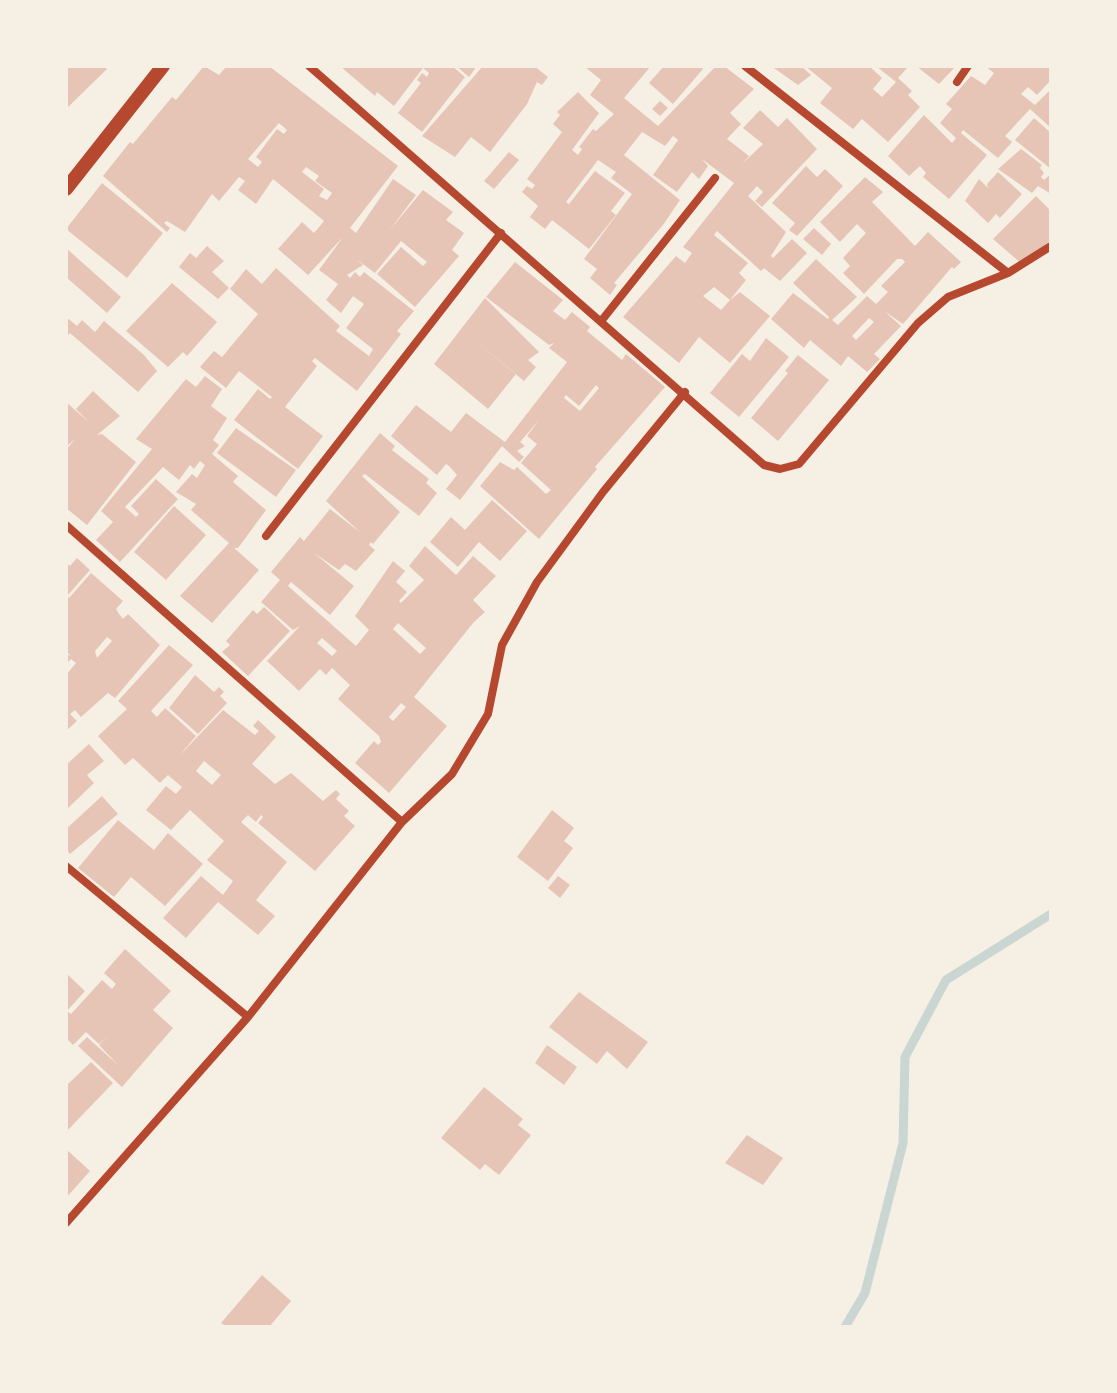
<!DOCTYPE html>
<style>
body{margin:0}
#map{position:relative;width:1117px;height:1393px;overflow:hidden;background:#f6efe4;font-family:Georgia,serif}
canvas{display:block}
.frame{position:absolute;inset:0;border:68px solid #f6efe4;pointer-events:none}
</style>
<div id="map">
<canvas width="1117" height="1393"></canvas>
<div class="frame"></div>
</div>
<script>
const ctx = document.querySelector('canvas').getContext('2d');
ctx.lineJoin = 'round';
const shape = rows => new Path2D(rows.map(r => 'M' + r).join(''));
function trace(path, color, width, dash) { ctx.strokeStyle = color; ctx.lineWidth = width; ctx.lineCap = dash ? 'butt' : 'round'; ctx.setLineDash(dash || []); ctx.stroke(path); }
function fill(path, color) { ctx.fillStyle = color; ctx.fill(path, 'evenodd'); }
const stream = shape([
 [845,1327,865,1293,903,1143,905,1057,946,980,1051,914]
]);
const building = shape([
 [66,66,104,66,107,69,66,109],
 [204,66,219,75,227,66,269,66,398,166,350,228,356,233,393,179,416,195,389,231,423,190,453,212,446,220,464,233,452,250,459,256,415,307,377,274,401,247,423,266,427,262,401,241,375,273,356,259,363,265,347,275,350,278,355,272,360,277,364,272,414,311,397,331,401,334,357,391,315,358,312,361,317,366,285,407,323,436,298,469,234,420,258,389,270,399,272,397,239,371,226,388,200,367,214,351,222,357,258,314,230,289,246,269,262,284,276,268,340,326,336,331,369,356,373,349,346,328,364,304,353,296,341,313,326,300,338,284,319,270,343,237,308,275,278,249,302,222,314,233,324,221,273,179,256,204,238,190,245,181,239,177,219,201,212,194,185,232,167,221,164,223,170,228,167,232,103,176,130,142,133,144,172,97,176,100],
 [279,123,287,130,284,134,277,129,256,157,262,162,258,167,248,159],
 [306,167,319,176,315,181,332,193,327,200,319,196,324,189,302,172],
 [340,66,452,66,465,77,422,132,398,113,421,83,417,80,422,73,427,77,429,73,423,68,394,106,377,92,375,96],
 [456,66,477,66,469,77],
 [483,66,534,66,548,77,542,85,537,82,527,104,490,152,471,137,455,157,422,136],
 [584,66,651,66,624,98,658,126,716,66,724,66,754,89,730,113,741,124,727,139,749,156,742,164,763,144,743,128,760,110,778,127,787,118,817,149,762,207,755,201,763,192,757,186,748,196,786,232,771,256,773,258,792,239,807,253,780,281,764,268,761,271,717,231,714,235,748,263,739,273,746,280,730,300,740,292,770,316,730,363,699,337,679,363,623,317,676,256,685,263,692,253,683,247,734,183,702,159,708,166,699,179,692,172,677,192,653,175,678,140,673,136,665,146,642,132,624,155,680,200,663,225,614,283,617,285,610,295,590,278,597,269,584,259,632,194,611,178,616,172,598,160,566,202,569,204,595,171,625,193,611,211,616,215,589,249,552,220,545,229,530,217,538,206,522,192,527,186,532,189,535,185,527,179,562,132,553,124,560,115,557,112,578,92,599,113,572,150,578,155,582,149,579,147,593,129,596,131,614,114,590,95,601,80],
 [714,287,730,300,721,310,703,296],
 [664,66,700,66,703,69,673,104,649,83],
 [771,66,801,66,811,75,798,85],
 [805,66,869,66,882,78,873,89,882,97,896,82,876,66,909,66,898,78,912,91,908,95,920,107,888,142,862,119,853,129,820,103,832,88],
 [916,66,956,66,939,84],
 [985,66,1047,66,1051,70,1051,80,1037,95,1028,87,1021,94,1035,105,1051,89,1051,128,1030,109,1005,136,1012,142,998,158,963,130,961,133,987,155,949,199,923,177,926,173,920,166,909,176,888,156,924,115,952,143,956,138,940,123,952,109,946,104,971,76,985,85,994,73],
 [660,101,668,108,660,116,652,109],
 [1034,118,1051,133,1051,169,1015,140],
 [1021,149,1042,165,1040,168,1044,173,1041,177,1044,180,1051,174,1051,194,1038,186,1032,193,998,169],
 [509,152,519,160,494,189,484,181],
 [806,166,817,177,825,169,843,186,797,236,789,230,795,223,772,203],
 [998,172,1022,194,1000,218,996,214,988,223,965,201,979,179,988,188,987,184],
 [865,177,883,192,872,202,915,246,928,232,961,262,954,269,952,267,903,324,884,311,901,326,874,354,880,359,867,372,848,356,841,366,810,340,804,348,771,319,793,293,828,319,829,317,793,283,816,259,857,297,832,320,838,325,867,296,876,304,888,292,881,286,905,262,902,259,897,259,864,294,843,273,850,266,843,258,866,233,857,224,840,242,820,222],
 [869,318,874,322,856,340,852,336],
 [102,183,163,233,127,278,66,229],
 [1036,196,1051,211,1051,240,1023,265,993,239],
 [814,228,831,244,822,255,803,239],
 [207,246,224,261,212,272,229,288,218,299,179,267,190,253,196,258],
 [66,248,121,297,107,313,66,277],
 [515,262,563,300,553,311,565,320,572,312,590,327,587,331,622,360,626,354,665,387,595,467,597,469,539,539,480,486,500,462,514,470,517,467,546,494,551,490,521,463,537,444,527,436,539,420,520,442,525,446,517,451,524,457,519,462,502,446,460,500,446,489,457,475,449,466,446,464,437,475,391,436,416,405,451,432,466,413,505,442,567,362,549,348,554,343,549,345,486,297],
 [596,385,599,388,580,411,564,398,566,395,579,406],
 [172,283,217,322,187,356,183,352,168,367,126,331],
 [485,298,539,352,528,360,536,367,524,381,473,339,516,374,488,409,434,364],
 [66,317,77,326,82,320,95,332,104,321,144,355,157,371,138,392,70,333,66,337],
 [766,338,789,357,739,417,710,393,742,354,750,361],
 [798,355,829,380,778,441,751,418,788,373,785,371],
 [205,376,222,389,211,406,227,418,213,440,219,445,212,454,238,476,233,482,266,510,238,548,234,548,259,570,212,623,180,596,229,543,191,510,196,504,176,492,192,474,197,478,205,465,200,461,194,469,190,465,179,480,163,467,125,507,136,517,139,514,131,506,156,479,178,499,120,562,96,540,113,522,101,511,152,449,136,439,186,379,196,387],
 [93,391,120,416,97,435,102,434,136,462,87,525,66,508,66,450,75,439,66,447,66,402,91,424,76,409],
 [236,428,296,470,276,497,217,453],
 [380,433,395,446,392,450,429,479,426,483,437,493,419,516,365,474,362,476,400,512,373,544,371,542,369,545,375,550,356,571,345,564,339,570,314,553,354,586,330,615,291,582,288,586,356,646,369,630,355,616,393,561,405,571,396,582,407,592,399,601,401,603,424,580,409,566,425,546,456,575,473,556,496,576,473,600,485,612,473,623,414,697,447,726,389,793,355,763,374,741,378,745,381,742,379,736,338,699,350,685,332,668,326,675,320,669,299,691,267,661,300,626,293,630,261,602,280,580,271,572,300,537,304,541,330,509,361,533,326,501],
 [398,623,426,648,420,654,393,629],
 [322,638,337,651,332,656,317,643],
 [401,703,406,707,393,721,389,717],
 [492,500,527,531,500,561,479,542,458,567,430,542,451,517,465,530],
 [174,506,206,535,166,580,134,552],
 [77,558,90,570,67,596,69,598,91,573,123,601,116,609,119,614,123,619,128,614,160,645,115,698,108,693,81,717,75,710,70,714,77,721,66,731,66,675,76,663,71,659,66,664,66,654,71,656,66,651,66,563,70,566],
 [107,637,112,641,97,658,95,651],
 [264,607,290,631,248,676,222,652,230,645,226,641,253,610,257,614],
 [169,645,193,665,151,711,157,717,165,708,196,736,179,756,223,710,255,735,259,731,253,726,258,720,276,737,252,764,275,784,291,773,323,801,336,790,340,794,336,799,349,811,344,816,355,826,315,871,258,823,263,817,261,815,256,822,248,815,241,822,287,862,256,900,275,916,258,935,218,902,186,938,163,918,201,876,223,895,233,881,207,860,224,841,190,810,171,830,146,810,166,786,176,794,182,787,168,775,160,783,133,758,125,765,98,736,127,709,118,701],
 [204,761,221,775,212,785,196,771],
 [195,675,214,692,219,687,224,692,220,696,227,703,198,734,169,708],
 [89,744,104,761,87,775,94,783,66,810,66,765],
 [102,796,118,814,70,854,66,849,66,829],
 [552,810,574,828,564,841,573,848,548,881,517,857],
 [118,820,154,850,168,833,203,864,165,906,131,877,114,897,78,868],
 [558,876,570,885,560,898,548,888],
 [125,949,171,991,153,1010,173,1028,122,1087,78,1046,87,1037,119,1066,99,1045,107,1037,99,1044,86,1032,73,1045,66,1038,66,973,85,991,67,1011,71,1014,102,980,112,989,116,984,104,973],
 [579,992,648,1042,627,1069,607,1051,597,1064,549,1027],
 [547,1045,577,1067,564,1085,535,1063],
 [91,1062,113,1083,66,1132,66,1086],
 [484,1087,523,1119,518,1125,531,1135,499,1175,485,1164,480,1170,441,1138],
 [747,1135,783,1158,763,1185,725,1163],
 [66,1149,90,1171,66,1198],
 [262,1275,291,1301,269,1327,227,1327,221,1323]
]);
const minor = shape([
 [309,66,764,465,780,469,799,464,918,323,948,297,1008,273,1051,246],
 [745,66,1008,273],
 [957,82,968,66],
 [602,320,715,178],
 [66,525,402,822],
 [266,536,501,233],
 [66,866,248,1017],
 [66,1223,248,1017,402,822,452,774,488,714,502,645,537,582,603,492,685,392]
]);
const tertiary = shape([
 [66,189,163,66]
]);
trace(stream, '#c9d6d2', 9);
fill(building, '#e6c5b7');
trace(minor, '#b5482f', 8);
trace(tertiary, '#b5482f', 14);
</script>
